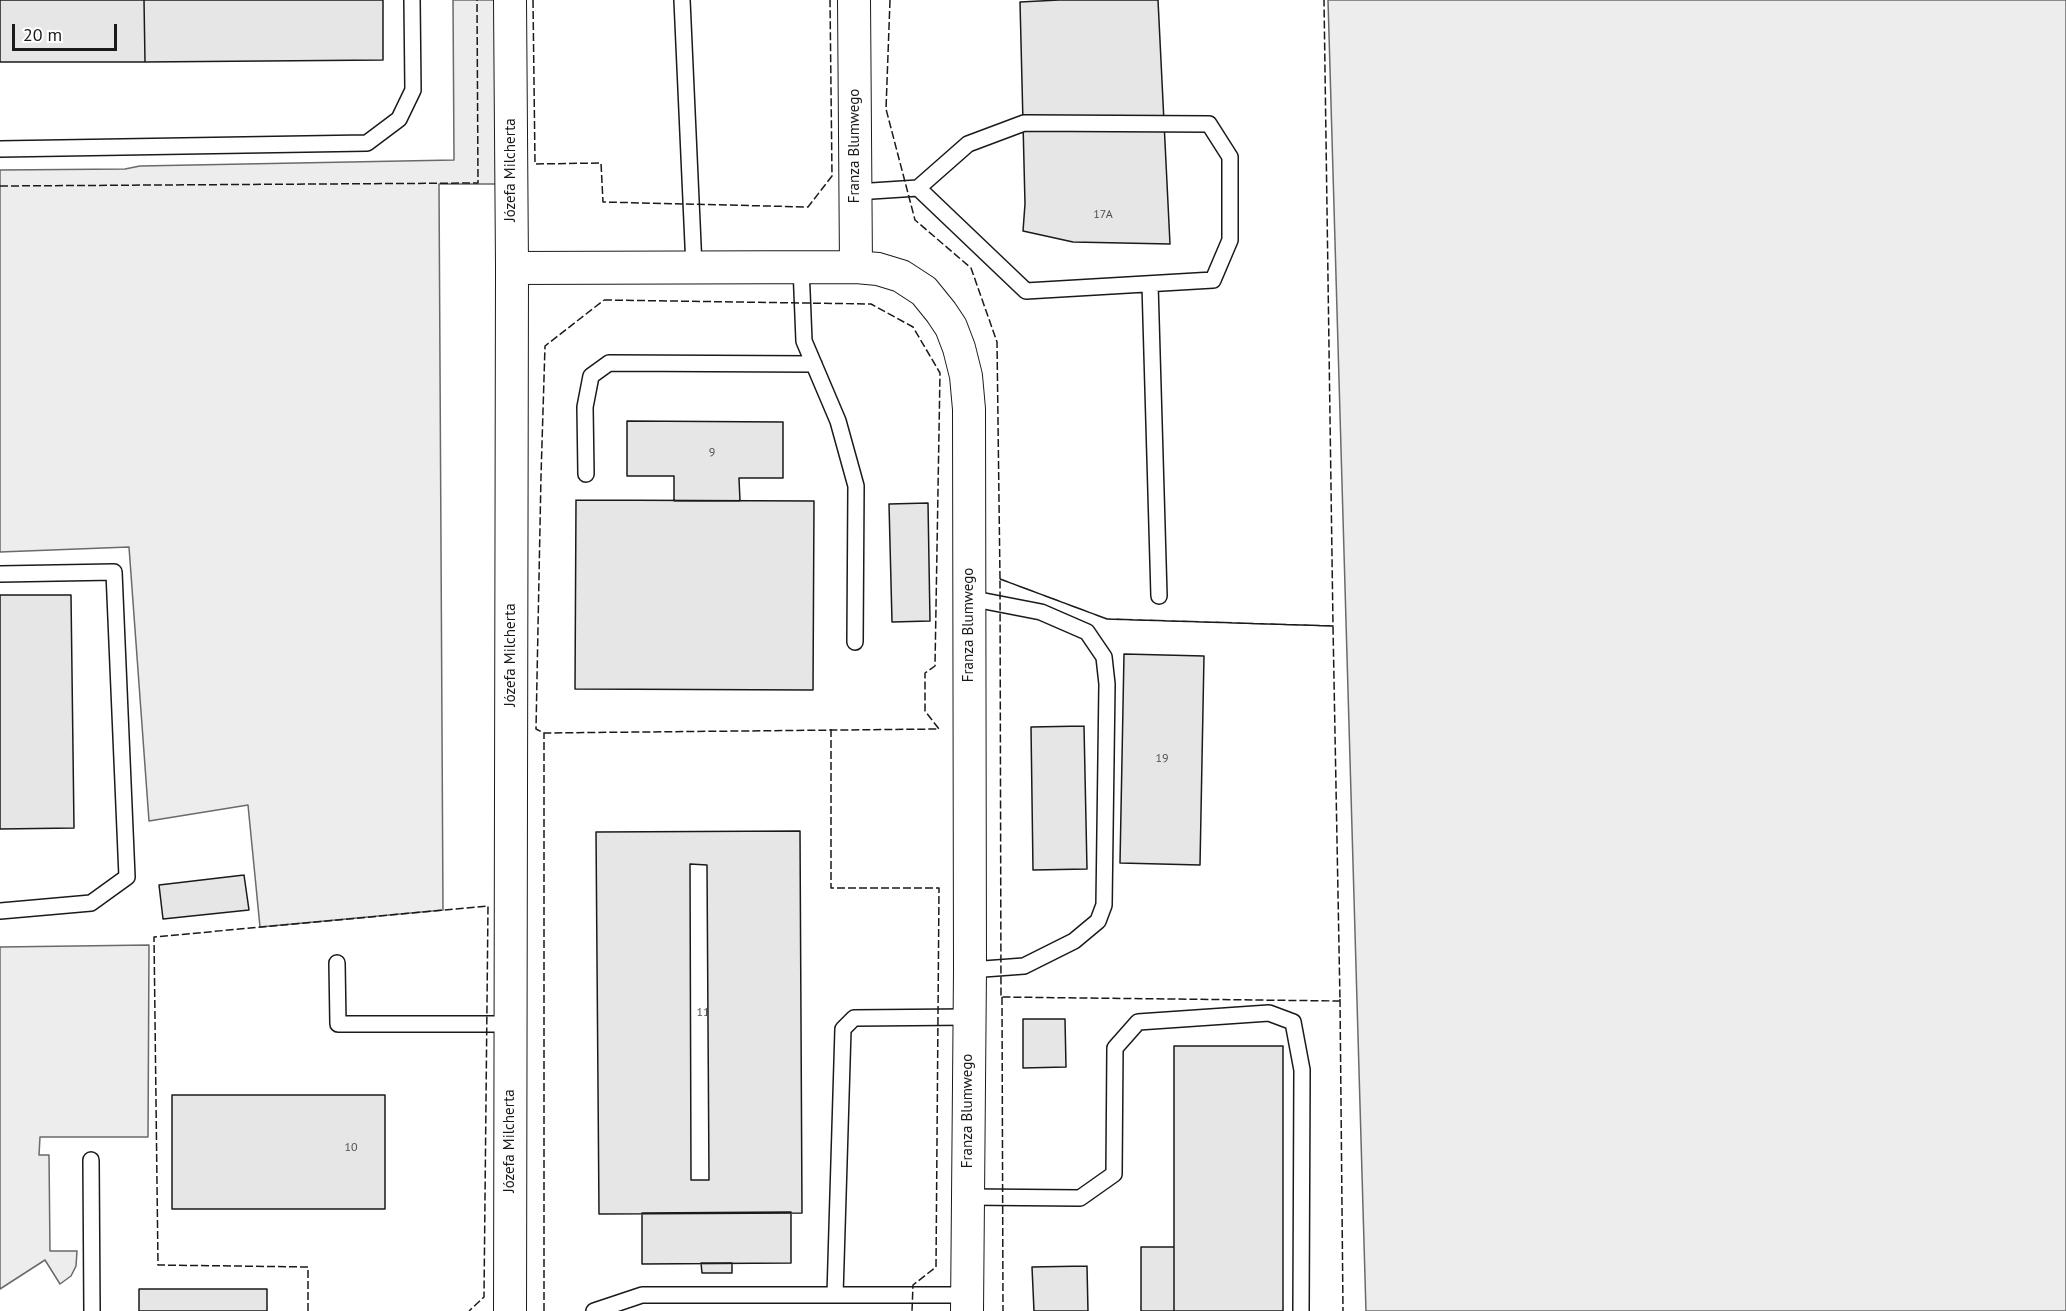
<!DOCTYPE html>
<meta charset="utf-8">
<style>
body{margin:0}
#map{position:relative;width:2066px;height:1311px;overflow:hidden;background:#fff;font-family:"PT Sans",sans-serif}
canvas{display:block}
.scale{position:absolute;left:12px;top:24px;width:105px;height:27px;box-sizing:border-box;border:3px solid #1a1a1a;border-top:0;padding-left:8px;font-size:18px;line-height:21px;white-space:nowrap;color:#1a1a1a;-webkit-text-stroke:4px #fff;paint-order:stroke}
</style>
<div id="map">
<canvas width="2066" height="1311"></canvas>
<div class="scale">20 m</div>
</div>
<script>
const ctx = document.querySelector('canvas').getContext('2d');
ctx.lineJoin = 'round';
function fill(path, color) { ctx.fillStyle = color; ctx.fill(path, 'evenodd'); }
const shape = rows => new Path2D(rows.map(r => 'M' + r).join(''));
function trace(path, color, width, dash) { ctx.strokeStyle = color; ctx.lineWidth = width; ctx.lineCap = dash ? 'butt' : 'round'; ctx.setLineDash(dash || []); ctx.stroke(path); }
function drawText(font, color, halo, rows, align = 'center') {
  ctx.font = font + ' "PT Sans",sans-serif'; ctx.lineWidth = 4.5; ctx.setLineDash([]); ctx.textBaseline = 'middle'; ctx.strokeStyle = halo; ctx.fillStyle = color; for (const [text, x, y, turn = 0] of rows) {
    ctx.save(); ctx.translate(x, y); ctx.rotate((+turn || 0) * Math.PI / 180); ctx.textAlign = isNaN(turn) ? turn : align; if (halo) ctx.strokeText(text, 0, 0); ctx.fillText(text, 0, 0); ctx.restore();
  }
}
const green = shape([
 [453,0,496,0,496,184,439,184,443,910,260,927,248,805,149,821,129,547,0,552,0,170,125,169,140,166,454,160,453,0],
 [1328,0,2066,0,2066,1311,1366,1311,1328,0],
 [149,945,148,1137,40,1137,39,1155,49,1155,50,1251,77,1251,76,1266,71,1276,60,1284,45,1260,0,1289,0,947,149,945]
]);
const building = shape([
 [0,0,144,0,145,62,0,62,0,0],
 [144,0,383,0,383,60,145,62,144,0],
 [1059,0,1158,0,1170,244,1073,242,1023,231,1025,204,1020,2,1059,0],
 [627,421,783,422,783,478,739,478,740,501,674,501,674,476,627,476,627,421],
 [576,500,814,501,813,690,575,689,576,500],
 [928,503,930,621,892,622,889,504,928,503],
 [0,595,71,595,74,828,0,829,0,595],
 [1124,654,1204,656,1200,865,1120,863,1124,654],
 [1084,726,1087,869,1033,870,1031,727,1084,726],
 [800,831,802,1213,599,1214,596,832,800,831],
 [690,864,707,865,709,1180,691,1180,690,864],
 [244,875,249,910,163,919,159,885,244,875],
 [1023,1019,1065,1019,1066,1067,1023,1068,1023,1019],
 [1174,1046,1283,1046,1283,1311,1174,1311,1174,1046],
 [172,1095,385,1095,385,1209,172,1209,172,1095],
 [791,1212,791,1263,642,1264,642,1213,791,1212],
 [1141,1247,1174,1247,1174,1311,1141,1311,1141,1247],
 [701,1263,732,1263,732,1273,702,1273,701,1263],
 [1087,1266,1088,1311,1034,1311,1032,1267,1087,1266],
 [139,1289,267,1289,267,1311,139,1311,139,1289]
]);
const service = shape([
 [682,0,694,267],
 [0,149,367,143,399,119,413,90,412,0],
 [856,192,918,188,1026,291,1213,280,1230,240,1230,157,1209,124,1024,123,968,144,918,188],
 [801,267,804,341,838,421,856,486,855,642],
 [1150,284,1159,596],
 [586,474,585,407,591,376,609,363,814,364],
 [0,574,114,572,127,877,91,903,0,911],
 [969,598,1041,612,1087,632,1104,657,1107,684,1104,905,1098,921,1074,941,1024,966,970,970],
 [337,963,338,1024,510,1024],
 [91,1160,92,1311],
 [968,1197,1080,1198,1114,1174,1115,1048,1138,1022,1269,1013,1293,1022,1302,1070,1301,1311],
 [835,1295,843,1029,854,1018,969,1017],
 [594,1311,642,1295,967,1295]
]);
const minor = shape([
 [854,0,856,267,878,269,901,276,924,291,941,312,951,327,959,348,966,376,969,409,970,970,967,1311],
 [512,268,856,267],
 [510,1311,512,268,510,0]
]);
const fence = shape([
 [533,0,535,164,601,163,603,202,808,207,832,176,830,0],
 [890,0,886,109,915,220,971,268,997,342,1000,579,1107,619,1333,626,1324,0],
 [0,186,478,183,477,0],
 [604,300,871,304,913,327,940,373,935,666,925,673,925,711,939,729,544,733,536,729,541,476,545,346,604,300],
 [1000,579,1107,619,1333,626,1340,1001,1001,997,1000,579],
 [831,729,831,888,939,888,936,1267,913,1285,912,1311],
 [1002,997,1003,1311],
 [1340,999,1343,1311],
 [308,1311,308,1267,158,1265,154,937,488,906,484,1297,469,1311],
 [544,1311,544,733,546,733]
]);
const numberNames = [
 ["17A",1103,215],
 ["9",712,453],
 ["19",1162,759],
 ["11",703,1013],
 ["10",351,1148]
];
const streetNames = [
 ["Franza Blumwego",855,146,-90],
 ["Józefa Milcherta",511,170,-90],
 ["Franza Blumwego",969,625,-90],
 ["Józefa Milcherta",511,655,-90],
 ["Franza Blumwego",968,1111,-90],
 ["Józefa Milcherta",510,1141,-90]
];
fill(green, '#ededed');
trace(green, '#6a6a6a', 1.5);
fill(building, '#e6e6e6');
trace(building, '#1a1a1a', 1.5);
trace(service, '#1a1a1a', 18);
trace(minor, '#1a1a1a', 34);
trace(service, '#fff', 15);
trace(minor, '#fff', 32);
trace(fence, '#1a1a1a', 1.5, [8, 3]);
drawText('12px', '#4d4d4d', null, numberNames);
drawText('15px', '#1a1a1a', '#fff', streetNames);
</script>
